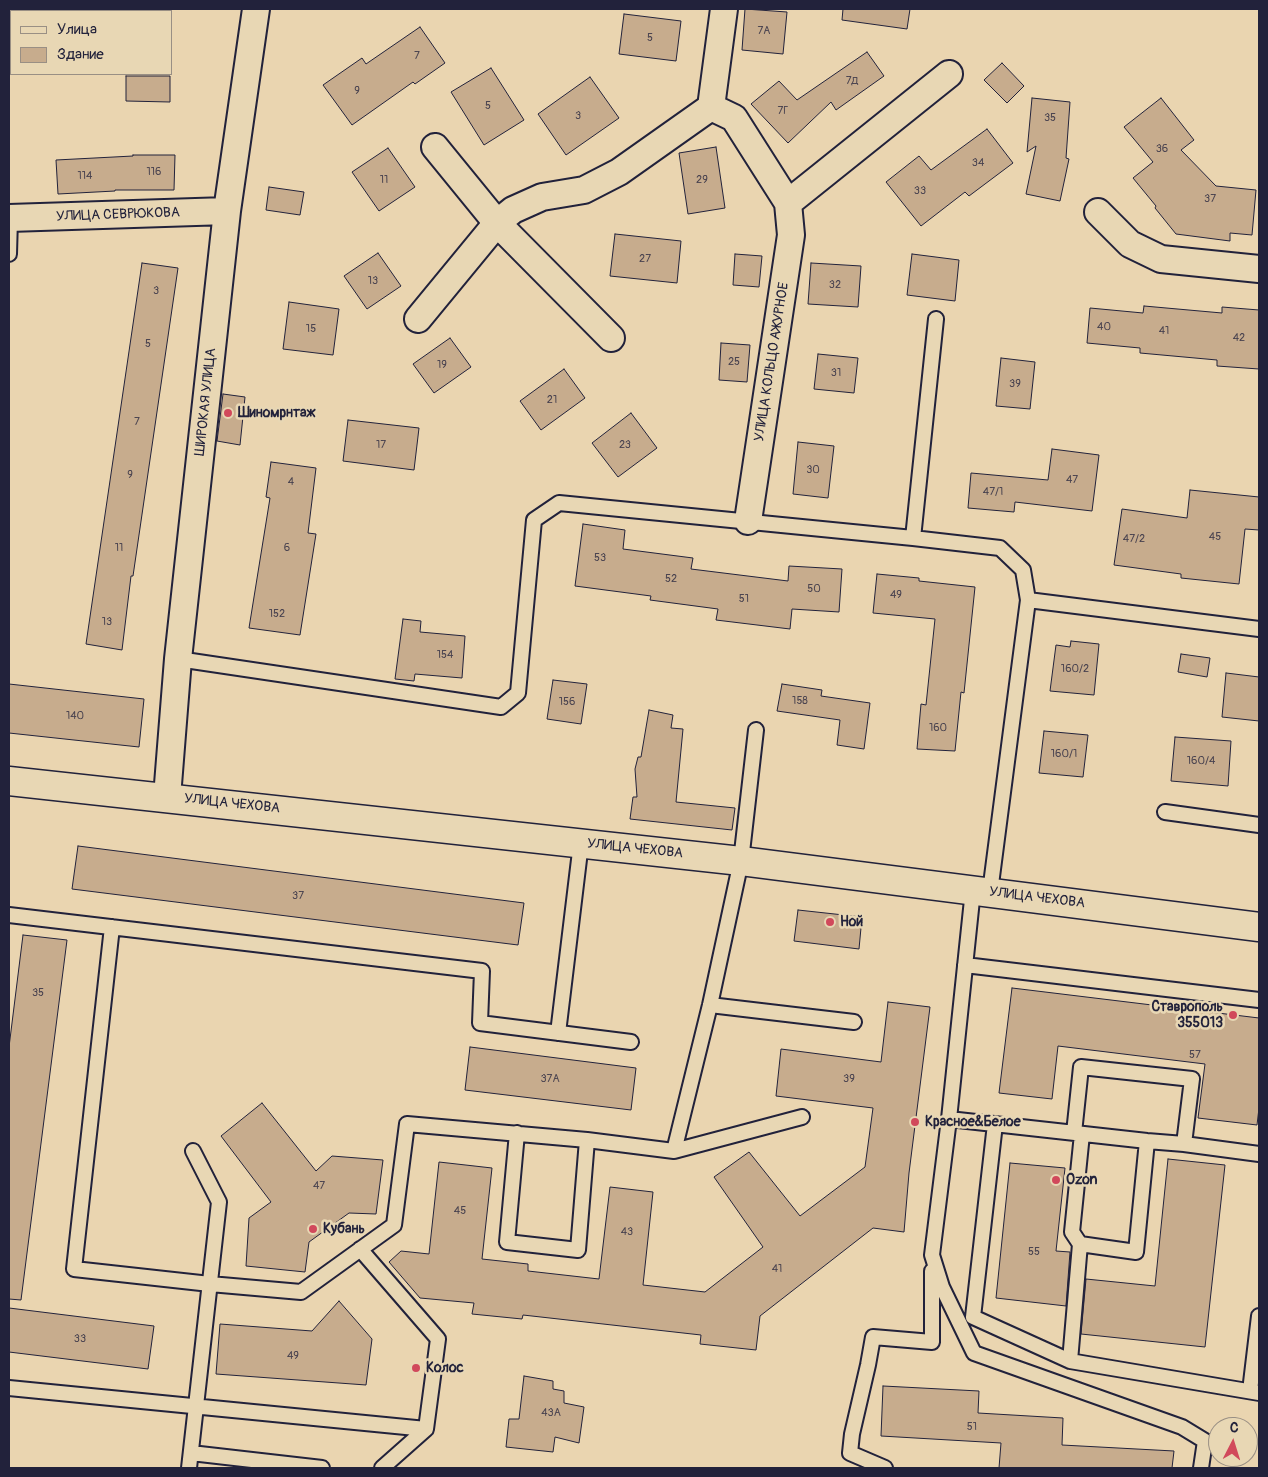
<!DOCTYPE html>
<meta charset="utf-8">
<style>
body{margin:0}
#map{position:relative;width:1268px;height:1477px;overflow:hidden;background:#ead5b0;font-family:Pangolin,sans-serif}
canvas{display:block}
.frame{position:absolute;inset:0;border:10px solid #22223b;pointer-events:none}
.legend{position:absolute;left:10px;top:10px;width:162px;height:65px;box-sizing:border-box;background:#e8d7b4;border:1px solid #998f84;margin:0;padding:6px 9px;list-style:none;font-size:15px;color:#22223b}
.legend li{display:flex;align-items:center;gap:10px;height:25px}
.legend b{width:25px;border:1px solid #998f84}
.north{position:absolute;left:1208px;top:1417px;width:50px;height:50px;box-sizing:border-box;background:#e8d7b4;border:1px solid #998f84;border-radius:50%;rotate:5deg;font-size:14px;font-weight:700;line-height:20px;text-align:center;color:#22223b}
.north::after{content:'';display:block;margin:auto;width:18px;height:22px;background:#d1495b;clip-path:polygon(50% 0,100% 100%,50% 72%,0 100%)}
</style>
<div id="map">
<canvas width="1268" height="1477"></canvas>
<div class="frame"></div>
<ul class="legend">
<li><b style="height:6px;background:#e8d7b4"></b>Улица</li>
<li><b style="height:14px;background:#c7ac8d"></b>Здание</li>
</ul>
<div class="north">С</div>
</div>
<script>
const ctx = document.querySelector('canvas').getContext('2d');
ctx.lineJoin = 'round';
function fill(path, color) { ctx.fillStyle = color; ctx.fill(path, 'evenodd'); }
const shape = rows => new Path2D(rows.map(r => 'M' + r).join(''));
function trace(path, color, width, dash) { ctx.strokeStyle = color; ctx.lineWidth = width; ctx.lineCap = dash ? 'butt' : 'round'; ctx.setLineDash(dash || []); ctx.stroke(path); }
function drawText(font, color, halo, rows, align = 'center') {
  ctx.font = font + ' Pangolin,sans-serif'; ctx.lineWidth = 5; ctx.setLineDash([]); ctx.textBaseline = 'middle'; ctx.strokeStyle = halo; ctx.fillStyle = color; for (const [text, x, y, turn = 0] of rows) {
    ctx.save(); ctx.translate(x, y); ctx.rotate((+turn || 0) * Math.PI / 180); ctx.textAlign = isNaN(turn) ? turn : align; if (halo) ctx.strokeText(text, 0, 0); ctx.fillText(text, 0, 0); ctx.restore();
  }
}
const building = shape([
 [745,9,787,12,783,54,742,50,745,9],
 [843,9,910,9,907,29,842,20,843,9],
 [624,14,681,21,676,61,619,54,624,14],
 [420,27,445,63,415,84,413,82,352,125,323,85,362,58,366,64,420,27],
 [867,52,884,76,836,110,831,102,788,143,751,104,779,81,797,100,867,52],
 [1002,63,1024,86,1007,103,984,80,1002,63],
 [491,68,524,120,484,145,451,92,491,68],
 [126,76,170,76,170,102,126,101,126,76],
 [590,77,619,118,566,155,538,114,590,77],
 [1032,98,1070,102,1066,158,1069,159,1060,201,1026,194,1036,146,1027,152,1032,98],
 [1161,98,1194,140,1181,150,1216,186,1256,190,1252,235,1230,233,1230,241,1176,234,1155,208,1156,206,1133,178,1153,162,1124,127,1161,98],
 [987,129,1013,163,969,196,965,192,921,226,886,182,919,156,931,170,987,129],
 [716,147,725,208,688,214,679,153,716,147],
 [388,148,415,187,379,211,352,172,388,148],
 [133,155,175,155,174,190,115,190,115,191,58,194,56,160,133,156,133,155],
 [269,187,304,192,300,215,266,210,269,187],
 [615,234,681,241,677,283,610,276,615,234],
 [378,253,401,286,367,309,344,276,378,253],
 [735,254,762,256,759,287,733,285,735,254],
 [912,254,959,260,955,301,907,295,912,254],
 [142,263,178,268,133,576,131,576,122,650,86,644,142,263],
 [811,263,861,266,858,307,808,304,811,263],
 [289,302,339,309,333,355,283,349,289,302],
 [1144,306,1222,313,1222,307,1259,310,1259,369,1217,366,1217,360,1140,353,1140,348,1087,343,1090,308,1143,313,1144,306],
 [450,338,471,367,434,393,413,364,450,338],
 [721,343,750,345,747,382,719,380,721,343],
 [818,354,858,358,854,393,814,389,818,354],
 [1001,358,1035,362,1030,409,996,406,1001,358],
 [564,369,585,398,541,430,520,401,564,369],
 [223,394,245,397,240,445,217,441,223,394],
 [631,413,657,448,618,477,592,443,631,413],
 [348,420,419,428,414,470,343,461,348,420],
 [798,442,834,446,828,498,793,494,798,442],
 [1052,449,1099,455,1092,511,1015,502,1014,512,968,508,971,473,1048,480,1052,449],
 [271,462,316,468,308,533,316,534,300,635,249,628,270,498,266,497,271,462],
 [1190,490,1259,497,1259,530,1245,529,1239,584,1181,578,1181,574,1114,565,1122,509,1187,518,1190,490],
 [583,524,625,530,623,549,693,558,691,569,788,581,789,566,842,569,839,612,792,609,790,629,716,620,718,609,650,600,651,596,575,586,583,524],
 [877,574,919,578,919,581,975,587,964,693,961,692,955,751,917,749,921,704,926,705,935,619,873,613,877,574],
 [403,619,421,621,420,632,465,636,462,678,415,674,414,681,395,679,403,619],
 [1071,641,1099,644,1094,695,1050,691,1056,645,1070,647,1071,641],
 [1181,654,1210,658,1207,677,1178,672,1181,654],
 [1226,673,1259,677,1259,721,1222,717,1226,673],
 [553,680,587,684,581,724,547,719,553,680],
 [9,684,144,699,139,747,9,733,9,684],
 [782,684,822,690,821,696,870,703,864,749,837,745,840,720,777,711,782,684],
 [649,710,673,715,671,728,683,729,676,802,735,808,732,830,630,819,633,797,637,797,635,769,638,757,641,757,649,710],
 [1044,731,1088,735,1083,777,1039,773,1044,731],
 [1175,737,1231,741,1228,786,1171,781,1175,737],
 [78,846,524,903,518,945,72,889,78,846],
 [798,910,862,917,859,949,794,941,798,910],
 [23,935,67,940,21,1300,9,1299,9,1047,23,935],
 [1012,988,1259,1018,1259,1108,1257,1125,1198,1118,1205,1064,1058,1046,1052,1099,999,1093,1012,988],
 [888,1002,930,1007,909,1173,904,1232,873,1228,760,1316,756,1350,700,1344,701,1335,523,1315,522,1319,472,1314,474,1303,420,1298,389,1262,401,1251,429,1254,439,1162,492,1168,482,1259,528,1264,528,1271,599,1279,610,1187,653,1192,643,1285,705,1292,763,1247,714,1177,749,1152,800,1216,865,1167,873,1108,776,1096,781,1049,881,1062,888,1002],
 [470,1047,636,1068,631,1110,465,1090,470,1047],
 [262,1103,316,1171,332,1156,383,1160,376,1214,349,1213,309,1242,305,1272,246,1266,249,1218,271,1202,221,1136,262,1103],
 [1168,1159,1225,1165,1205,1347,1081,1334,1086,1279,1155,1286,1168,1159],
 [1010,1163,1065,1168,1056,1251,1070,1252,1066,1306,996,1298,1010,1163],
 [339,1301,372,1339,366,1385,216,1374,220,1324,312,1331,339,1301],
 [9,1308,154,1326,148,1369,9,1352,9,1308],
 [524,1376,553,1381,553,1389,564,1391,564,1403,584,1407,579,1443,555,1437,553,1452,506,1447,509,1419,519,1419,524,1376],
 [883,1386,979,1391,978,1413,1063,1418,1062,1445,1174,1451,1172,1468,999,1468,1001,1443,881,1436,883,1386]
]);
const lane = shape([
 [9,254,10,218],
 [913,538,936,319],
 [178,659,501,707,518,693,534,520,559,503,913,538,1000,548,1023,570,1028,600],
 [1165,812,1259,825],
 [973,890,949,1119,932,1255,942,1287,974,1353,1182,1427,1205,1441,1201,1468],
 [990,892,1028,600,1259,629],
 [9,915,482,971,480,1023,631,1042],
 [112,927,74,1269,210,1284,301,1292,394,1225,407,1124,587,1140,674,1151,802,1117],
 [965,965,1259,1000],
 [710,1005,854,1022],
 [558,1033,581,843],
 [949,1119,1147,1141,1184,1144,1259,1154],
 [995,1124,973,1317,1070,1361,1259,1393],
 [517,1133,507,1242,578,1250,587,1140],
 [1074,1133,1081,1067,1192,1079,1184,1144],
 [674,1151,710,1005,741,861,756,730],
 [1080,1244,1136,1252,1147,1141],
 [1070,1361,1080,1244,1072,1232,1082,1134],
 [9,1388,426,1429,438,1339,360,1249],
 [1250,1391,1259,1316],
 [191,1453,322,1468],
 [189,1468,219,1202,193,1151],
 [382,1468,426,1429],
 [885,1468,850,1453,852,1434,868,1365,873,1337,932,1342,932,1271]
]);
const street = shape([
 [711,107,734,118,788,203,791,235,748,521],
 [435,147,497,223,611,338],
 [788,203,949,74],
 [1098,212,1130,244,1161,259,1259,269],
 [9,218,227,211],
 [418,319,497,223,513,210,542,197,584,190,619,172,711,107,724,9],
 [167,797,178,659,227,211,256,9]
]);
const secondary = shape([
 [9,781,741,861,1259,927]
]);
const markers = [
 [228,413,5,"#d1495b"],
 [830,922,5,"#d1495b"],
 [1233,1015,5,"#d1495b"],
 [915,1122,5,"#d1495b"],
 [1056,1180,5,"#d1495b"],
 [313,1229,5,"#d1495b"],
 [416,1368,5,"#d1495b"]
];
const numberNames = [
 ["7А",764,31],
 ["5",650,38],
 ["7",417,56],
 ["7Д",852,81],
 ["9",357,91],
 ["5",488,106],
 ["7Г",783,111],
 ["3",578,116],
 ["35",1050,118],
 ["36",1162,149],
 ["34",978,163],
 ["116",154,172],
 ["114",85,176],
 ["11",384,180],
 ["29",702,180],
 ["33",920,191],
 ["37",1210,199],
 ["27",645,259],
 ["13",373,281],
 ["32",835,285],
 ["3",156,291],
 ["40",1104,327],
 ["15",311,329],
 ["41",1164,331],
 ["42",1239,338],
 ["5",148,344],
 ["25",734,362],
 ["19",442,365],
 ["31",836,373],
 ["39",1015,384],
 ["21",552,400],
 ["7",137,422],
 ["17",381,445],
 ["23",625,445],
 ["30",813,470],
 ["9",130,475],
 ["47",1072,480],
 ["4",291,482],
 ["47/1",993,492],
 ["45",1215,537],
 ["47/2",1134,539],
 ["11",119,548],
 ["6",287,548],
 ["53",600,558],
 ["52",671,579],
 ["50",814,589],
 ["49",896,595],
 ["51",744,599],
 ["152",277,614],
 ["13",107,622],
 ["154",445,655],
 ["160/2",1075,669],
 ["158",800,701],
 ["156",567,702],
 ["140",75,716],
 ["160",938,728],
 ["160/1",1064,754],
 ["160/4",1201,761],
 ["37",298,896],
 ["35",38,993],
 ["57",1195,1055],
 ["37А",550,1079],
 ["39",849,1079],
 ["47",319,1186],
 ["45",460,1211],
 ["43",627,1232],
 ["55",1034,1252],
 ["41",777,1269],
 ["33",80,1339],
 ["49",293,1356],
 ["43А",551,1413],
 ["51",972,1427]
];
const streetNames = [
 ["УЛИЦА СЕВРЮКОВА",118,215,-2],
 ["УЛИЦА КОЛЬЦО АЖУРНОЕ",772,362,-81],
 ["ШИРОКАЯ УЛИЦА",206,402,-84],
 ["УЛИЦА ЧЕХОВА",232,804,6],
 ["УЛИЦА ЧЕХОВА",635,849,6],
 ["УЛИЦА ЧЕХОВА",1037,898,7]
];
const poiNames = [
 ["Шиномрнтаж",238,413],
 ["Ной",840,922],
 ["Ставрополь",1223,1007,"right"],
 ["355013",1223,1023,"right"],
 ["Красное&Белое",925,1122],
 ["Ozon",1066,1180],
 ["Кубань",323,1229],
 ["Колос",426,1368]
];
fill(building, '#c7ac8d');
trace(building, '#22223b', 1);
trace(lane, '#22223b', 18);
trace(street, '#22223b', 30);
trace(secondary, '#22223b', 31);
trace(lane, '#e8d7b4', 14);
trace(street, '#e8d7b4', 26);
trace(secondary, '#e8d7b4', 28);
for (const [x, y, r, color] of markers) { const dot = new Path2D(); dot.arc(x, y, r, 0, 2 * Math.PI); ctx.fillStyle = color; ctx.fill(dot); trace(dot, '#e8d7b4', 2); }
drawText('11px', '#4b4450', null, numberNames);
drawText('14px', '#22223b', '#e8d7b4', streetNames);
drawText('bold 14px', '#22223b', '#e8d7b4', poiNames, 'left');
</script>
